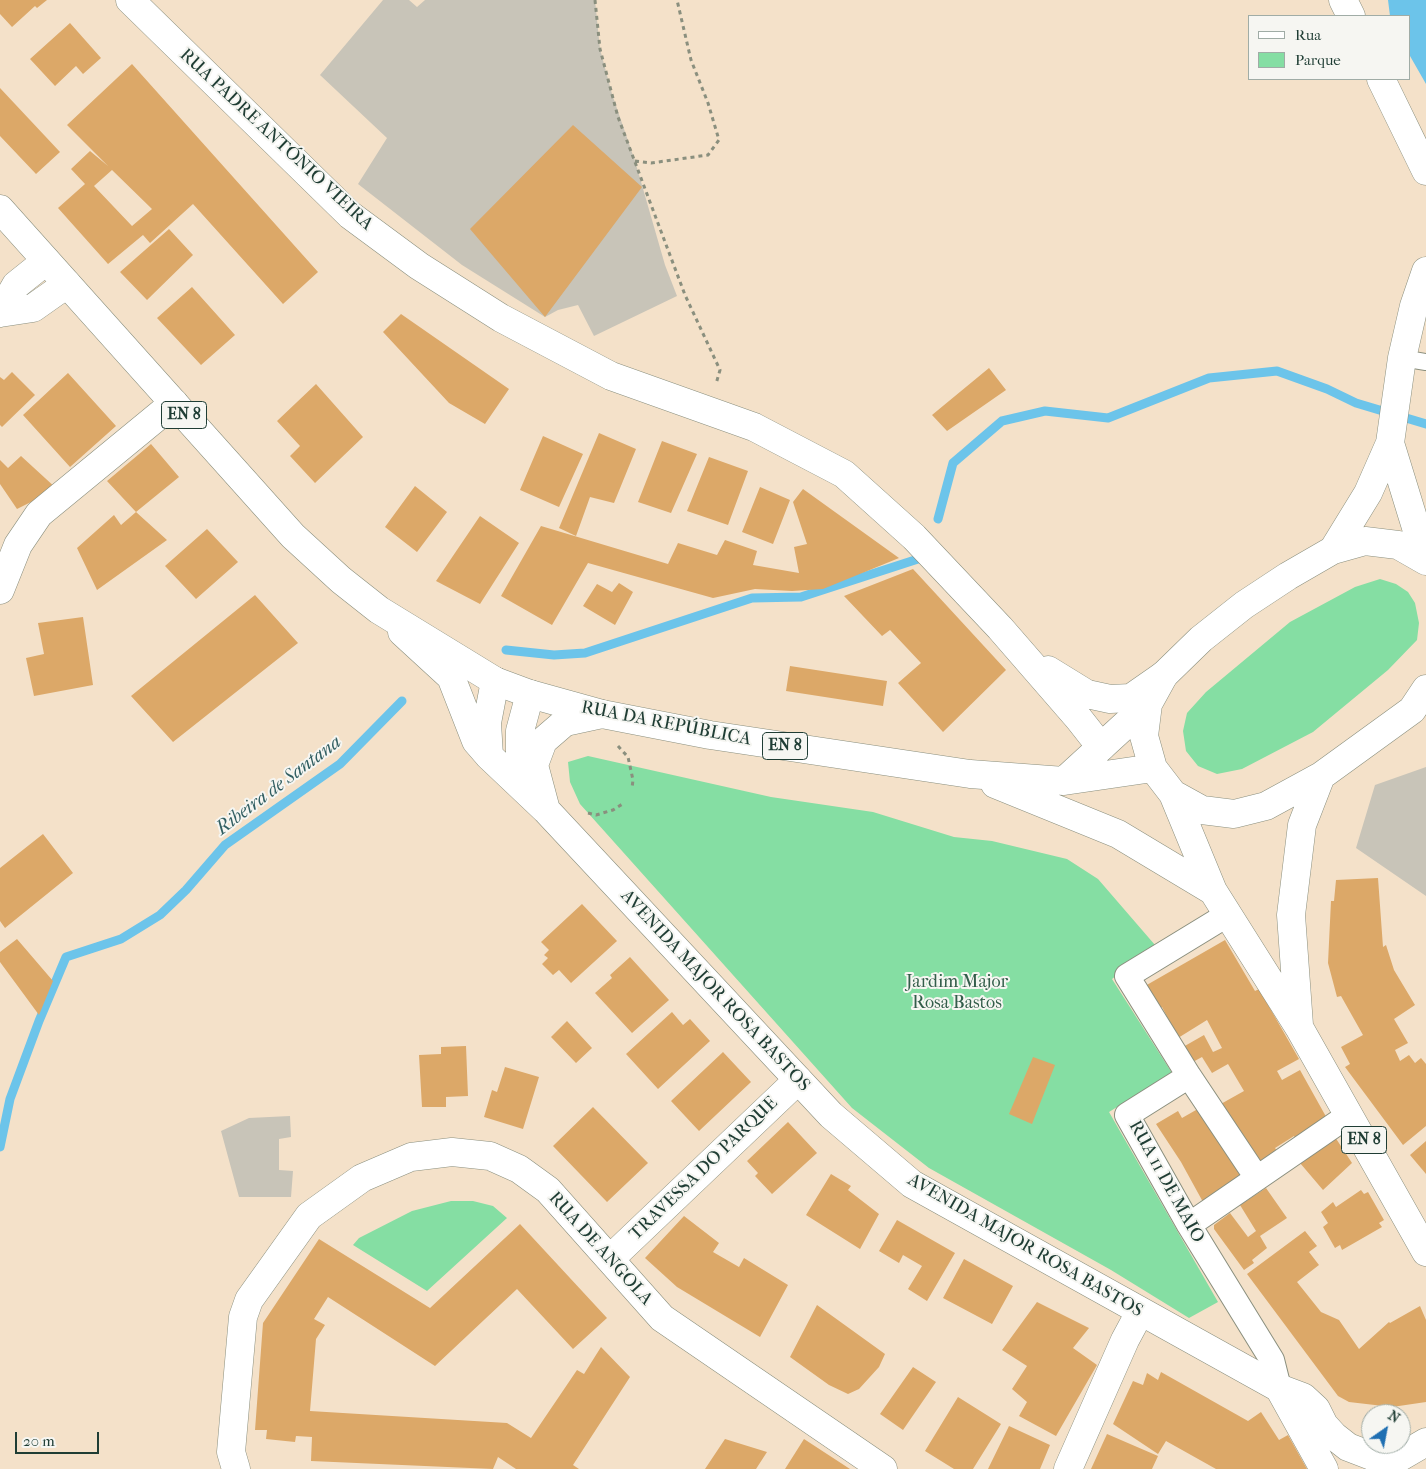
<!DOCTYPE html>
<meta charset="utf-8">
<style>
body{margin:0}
#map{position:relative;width:1426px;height:1469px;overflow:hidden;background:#f4e1c9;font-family:"IM FELL French Canon",serif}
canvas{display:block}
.legend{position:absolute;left:1248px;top:15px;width:162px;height:65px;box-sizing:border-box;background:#f6f6f2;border:1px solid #a0aca6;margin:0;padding:6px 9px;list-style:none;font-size:15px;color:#1f3d34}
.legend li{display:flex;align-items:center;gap:10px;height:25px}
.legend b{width:25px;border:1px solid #a0aca6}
.north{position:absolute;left:1361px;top:1404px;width:50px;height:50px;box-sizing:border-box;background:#f6f6f2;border:1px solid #a0aca6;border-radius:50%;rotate:33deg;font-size:14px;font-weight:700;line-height:20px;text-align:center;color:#1f3d34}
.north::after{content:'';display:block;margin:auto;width:18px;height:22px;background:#1f6fb2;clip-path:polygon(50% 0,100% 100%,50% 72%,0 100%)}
.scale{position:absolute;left:15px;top:1432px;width:84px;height:22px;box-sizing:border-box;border:2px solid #1f3d34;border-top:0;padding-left:6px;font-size:15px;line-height:18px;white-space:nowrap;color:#1f3d34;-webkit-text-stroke:4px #f6f6f2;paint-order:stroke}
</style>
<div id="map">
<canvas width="1426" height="1469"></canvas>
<ul class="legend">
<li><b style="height:6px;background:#fff"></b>Rua</li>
<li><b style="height:14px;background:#85dea3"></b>Parque</li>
</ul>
<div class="north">N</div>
<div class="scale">20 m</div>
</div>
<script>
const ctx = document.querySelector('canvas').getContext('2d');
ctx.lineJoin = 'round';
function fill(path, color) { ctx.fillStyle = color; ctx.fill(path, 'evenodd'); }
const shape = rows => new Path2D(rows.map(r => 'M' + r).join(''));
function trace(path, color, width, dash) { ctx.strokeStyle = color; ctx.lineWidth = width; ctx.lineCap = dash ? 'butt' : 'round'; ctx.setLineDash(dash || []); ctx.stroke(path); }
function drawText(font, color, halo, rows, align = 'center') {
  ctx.font = font + ' "IM FELL French Canon",serif'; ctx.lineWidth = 4; ctx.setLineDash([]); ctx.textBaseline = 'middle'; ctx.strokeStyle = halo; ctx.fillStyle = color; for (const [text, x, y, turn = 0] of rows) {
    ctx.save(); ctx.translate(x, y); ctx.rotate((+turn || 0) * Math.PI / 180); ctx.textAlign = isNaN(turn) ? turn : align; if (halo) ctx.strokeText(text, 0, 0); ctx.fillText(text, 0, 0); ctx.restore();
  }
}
const industrial = shape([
 [383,0,409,0,417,7,425,0,595,0,600,49,612,94,635,161,665,265,677,296,594,336,578,305,558,310,545,317,462,265,358,184,387,138,320,75],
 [1426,767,1426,896,1356,848,1375,785],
 [290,1116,291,1137,279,1139,279,1170,293,1171,291,1197,239,1197,221,1131,249,1118]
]);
const green = shape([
 [1380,579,1396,584,1408,592,1415,603,1419,623,1417,640,1388,670,1313,732,1242,769,1217,774,1198,766,1186,751,1183,731,1187,713,1206,692,1290,622,1355,587],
 [588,756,771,797,873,812,954,837,992,841,1067,859,1098,879,1155,945,1112,979,1172,1073,1109,1112,1218,1302,1189,1318,1111,1270,929,1168,852,1108,580,804,570,782,568,762],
 [451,1201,473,1201,493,1206,507,1218,427,1291,353,1245,359,1238,412,1211]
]);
const water = shape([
 [1388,0,1426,0,1426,84,1410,56,1410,16,1390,16]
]);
const stream = shape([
 [938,519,953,463,1002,421,1045,411,1108,418,1209,378,1277,371,1327,389,1356,403,1426,424],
 [506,650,554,655,585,653,752,598,801,597,918,559],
 [0,1147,10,1099,39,1021,66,957,121,939,160,915,186,890,225,845,340,764,402,701]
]);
const building = shape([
 [0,0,47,0,37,8,35,6,12,27,0,14],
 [70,23,101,58,83,74,76,66,55,86,30,59],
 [132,64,318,272,283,304,193,204,150,243,143,235,108,264,58,208,85,184,71,169,90,151,108,166,67,125],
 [112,170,152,209,132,226,94,186],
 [0,88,60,152,36,174,0,136],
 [573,125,642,187,545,317,470,229],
 [169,229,193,255,147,300,120,272],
 [192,287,235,335,201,365,157,318],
 [401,314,509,389,485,424,449,403,383,332],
 [989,368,1006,390,947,431,932,415],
 [12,372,35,395,2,427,0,425,0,377,4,380],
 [68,373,116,426,70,467,23,415],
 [316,384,363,437,315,483,290,456,300,446,277,421],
 [599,433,636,449,614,503,590,497,576,536,559,528],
 [543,436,583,454,559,507,520,490],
 [662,441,697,454,671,513,638,502],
 [151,444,179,477,136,512,107,481],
 [21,456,57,489,17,509,0,484,0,460,8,468],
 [709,457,748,471,728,525,687,511],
 [415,486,447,512,417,552,385,527],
 [760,487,790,500,773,544,742,532],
 [803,489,899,558,823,589,792,591,755,589,713,598,588,563,552,625,501,596,541,526,668,564,678,543,717,555,725,540,757,551,753,565,799,573,794,547,807,544,793,502],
 [136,512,167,540,97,590,77,548,114,515,121,525],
 [480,516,519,543,480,604,436,581],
 [207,529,238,562,196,599,165,566],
 [913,569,1006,670,943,732,898,683,921,663,890,630,882,636,844,596],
 [619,583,633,592,615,625,583,606,597,584,612,592],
 [255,595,298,643,173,742,131,696],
 [83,617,93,685,34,696,26,658,44,654,38,623],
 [790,666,887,681,883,706,786,691],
 [43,834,73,873,5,928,0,921,0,868],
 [1378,878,1383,947,1386,945,1394,970,1415,1005,1394,1019,1408,1043,1395,1050,1400,1061,1409,1055,1415,1063,1421,1058,1426,1064,1426,1126,1403,1145,1345,1067,1350,1064,1341,1047,1363,1035,1341,996,1337,997,1328,963,1331,901,1334,901,1336,880],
 [582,904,617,941,571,983,559,970,553,975,542,964,548,958,544,955,549,950,541,942],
 [17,939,53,981,39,1015,0,962,0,952],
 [1225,940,1255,991,1259,989,1299,1059,1277,1071,1282,1080,1300,1070,1329,1122,1296,1140,1294,1136,1275,1148,1277,1151,1257,1165,1219,1105,1244,1091,1228,1064,1212,1073,1202,1057,1191,1063,1183,1047,1204,1035,1213,1052,1222,1048,1207,1020,1178,1038,1162,1007,1158,1009,1145,986],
 [630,957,669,1000,632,1033,595,993,612,978,610,975],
 [672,1012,683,1025,690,1019,710,1041,658,1089,626,1054],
 [567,1021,592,1048,576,1063,551,1037],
 [466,1046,468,1096,446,1097,446,1107,422,1107,419,1055,441,1054,441,1047],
 [723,1052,751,1082,699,1131,671,1101],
 [1033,1057,1055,1065,1032,1124,1009,1114],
 [505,1067,539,1077,523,1129,484,1117,492,1090,497,1092],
 [1203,1106,1247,1171,1203,1202,1181,1162,1156,1124,1178,1111,1182,1118],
 [593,1107,648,1163,607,1202,553,1146],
 [788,1122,817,1153,772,1194,755,1176,758,1173,747,1161],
 [1335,1137,1352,1163,1323,1190,1300,1163],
 [1426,1141,1426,1174,1410,1155],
 [831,1174,851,1186,848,1190,879,1214,860,1249,806,1215],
 [1266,1188,1287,1218,1260,1236,1267,1248,1252,1260,1254,1263,1244,1270,1214,1229,1214,1225,1230,1213,1248,1237,1256,1231,1240,1205],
 [1361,1190,1364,1194,1368,1192,1384,1220,1379,1223,1382,1227,1342,1250,1340,1245,1335,1248,1323,1227,1328,1223,1321,1212,1333,1202,1336,1207],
 [684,1216,719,1243,713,1252,739,1267,744,1258,788,1285,760,1337,677,1287,645,1258],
 [897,1220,955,1253,927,1301,908,1289,922,1266,903,1255,899,1263,879,1251],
 [520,1224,607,1318,573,1349,517,1289,435,1366,328,1297,314,1319,325,1325,316,1339,310,1411,507,1423,531,1438,577,1370,584,1374,601,1347,630,1377,573,1465,579,1469,516,1469,498,1457,493,1469,311,1461,312,1437,296,1436,295,1442,266,1439,267,1430,255,1430,263,1323,319,1239,430,1308],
 [1305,1231,1317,1246,1309,1252,1319,1265,1297,1282,1321,1312,1339,1320,1359,1349,1389,1322,1390,1323,1420,1306,1426,1320,1426,1402,1392,1407,1349,1402,1338,1396,1247,1274],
 [964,1259,1013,1286,992,1324,943,1298],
 [1037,1302,1089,1328,1073,1348,1097,1365,1056,1436,1019,1416,1027,1402,1012,1389,1027,1366,1002,1350],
 [817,1305,885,1354,879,1367,859,1389,848,1394,829,1385,790,1357],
 [913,1367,936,1382,903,1430,880,1414],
 [1161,1372,1248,1421,1261,1412,1279,1440,1288,1435,1307,1469,1216,1469,1166,1441,1158,1454,1113,1424,1133,1381,1143,1385,1147,1373,1158,1380],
 [958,1397,1001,1424,973,1469,954,1469,925,1451],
 [1009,1426,1050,1445,1040,1469,988,1469],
 [1107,1434,1158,1456,1152,1469,1091,1469],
 [725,1439,767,1452,756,1469,705,1469],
 [804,1439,850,1469,785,1469]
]);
const path = shape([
 [595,0,600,49,618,117,685,295,720,370,716,384],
 [635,161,651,163,708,155,719,140,708,103,691,60,677,0],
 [618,746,628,757,633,780,632,788],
 [588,813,596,815,613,810,624,803]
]);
const service = shape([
 [1402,358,1426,362]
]);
const pedestrian = shape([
 [1227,915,1127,976,1189,1076,1257,1178],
 [1189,1076,1127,1115,1189,1225,1272,1360,1279,1388],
 [1189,1225,1349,1115]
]);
const minor = shape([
 [130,0,350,215,419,266,501,318,611,376,754,427,844,474,914,537,1000,628,1079,719,1101,747],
 [1343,0,1351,16],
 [1381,79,1426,171],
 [0,313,33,308,67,284],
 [0,313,16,285,46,261],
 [0,590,18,545,39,514,174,403],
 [1048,670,1087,694,1110,699,1131,698,1164,675],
 [610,1259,798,1080],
 [236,1469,231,1452,243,1317,249,1300,309,1216,362,1178,411,1157,452,1152,490,1156,519,1169,548,1190,662,1318,883,1469],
 [1068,1469,1125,1340,1140,1312]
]);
const tertiary = shape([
 [402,632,451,677,476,741,489,756,546,810,831,1115,912,1184,1279,1388,1303,1397,1316,1409,1324,1425,1334,1436,1348,1447,1390,1463],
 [489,756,487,723,495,681],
 [527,782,520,772,520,731,530,694],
 [546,810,534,765,543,741,565,722,602,714],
 [1279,1388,1324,1469],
 [1383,1469,1390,1463,1426,1442]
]);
const primary = shape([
 [0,209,293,536,341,580,379,610,495,681,530,694,602,714,710,735,970,774,1064,781,1153,768],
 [1390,443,1426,560],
 [1333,550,1368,493,1390,443,1402,358,1414,306,1426,271],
 [1426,561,1398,545,1365,541,1333,550,1288,576,1244,605,1201,639,1164,675,1148,704,1144,736,1153,768,1173,794,1202,810,1234,814,1266,806,1321,776,1412,710,1426,689],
 [1064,781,1148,704],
 [995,784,1118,834,1213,891],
 [1173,794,1213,891,1300,1029,1426,1252],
 [1299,1025,1291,915,1302,825,1321,776]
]);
const shields = [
 [184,415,45],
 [785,746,45],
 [1364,1140,45]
];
const shieldNames = [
 ["EN 8",184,415],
 ["EN 8",785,746],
 ["EN 8",1364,1140]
];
const streetNames = [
 ["RUA PADRE ANTÓNIO VIEIRA",276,140,43],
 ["RUA DA REPÚBLICA",666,724,11],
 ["AVENIDA MAJOR ROSA BASTOS",715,991,47],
 ["TRAVESSA DO PARQUE",704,1169,-44],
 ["RUA 11 DE MAIO",1166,1182,61],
 ["AVENIDA MAJOR ROSA BASTOS",1025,1246,30],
 ["RUA DE ANGOLA",600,1249,48]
];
const parkNames = [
 ["Jardim Major",957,983],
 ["Rosa Bastos",957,1004]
];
const waterNames = [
 ["Ribeira de Santana",279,786,-37]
];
fill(industrial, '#c8c4b8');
fill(green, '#85dea3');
fill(water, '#6cc4ea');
trace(stream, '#6cc4ea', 9);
fill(building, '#dca868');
trace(service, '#8a8f7e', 18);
trace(pedestrian, '#8a8f7e', 26);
trace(minor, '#8a8f7e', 29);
trace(tertiary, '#8a8f7e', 29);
trace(primary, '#8a8f7e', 29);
trace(path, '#8a8f7e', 3, [4, 4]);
trace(service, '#fff', 16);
trace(pedestrian, '#fff', 24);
trace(minor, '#fff', 28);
trace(tertiary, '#fff', 28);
trace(primary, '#fff', 28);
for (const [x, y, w] of shields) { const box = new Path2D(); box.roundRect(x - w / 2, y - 13.5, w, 27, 4); ctx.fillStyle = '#f6f6f2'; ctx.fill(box); trace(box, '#1f3d34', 1); }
drawText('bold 16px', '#1f3d34', null, shieldNames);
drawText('18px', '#1f3d34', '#f6f6f2', streetNames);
drawText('18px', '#335d4a', '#f6f6f2', parkNames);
drawText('italic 19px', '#325f62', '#f6f6f2', waterNames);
</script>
